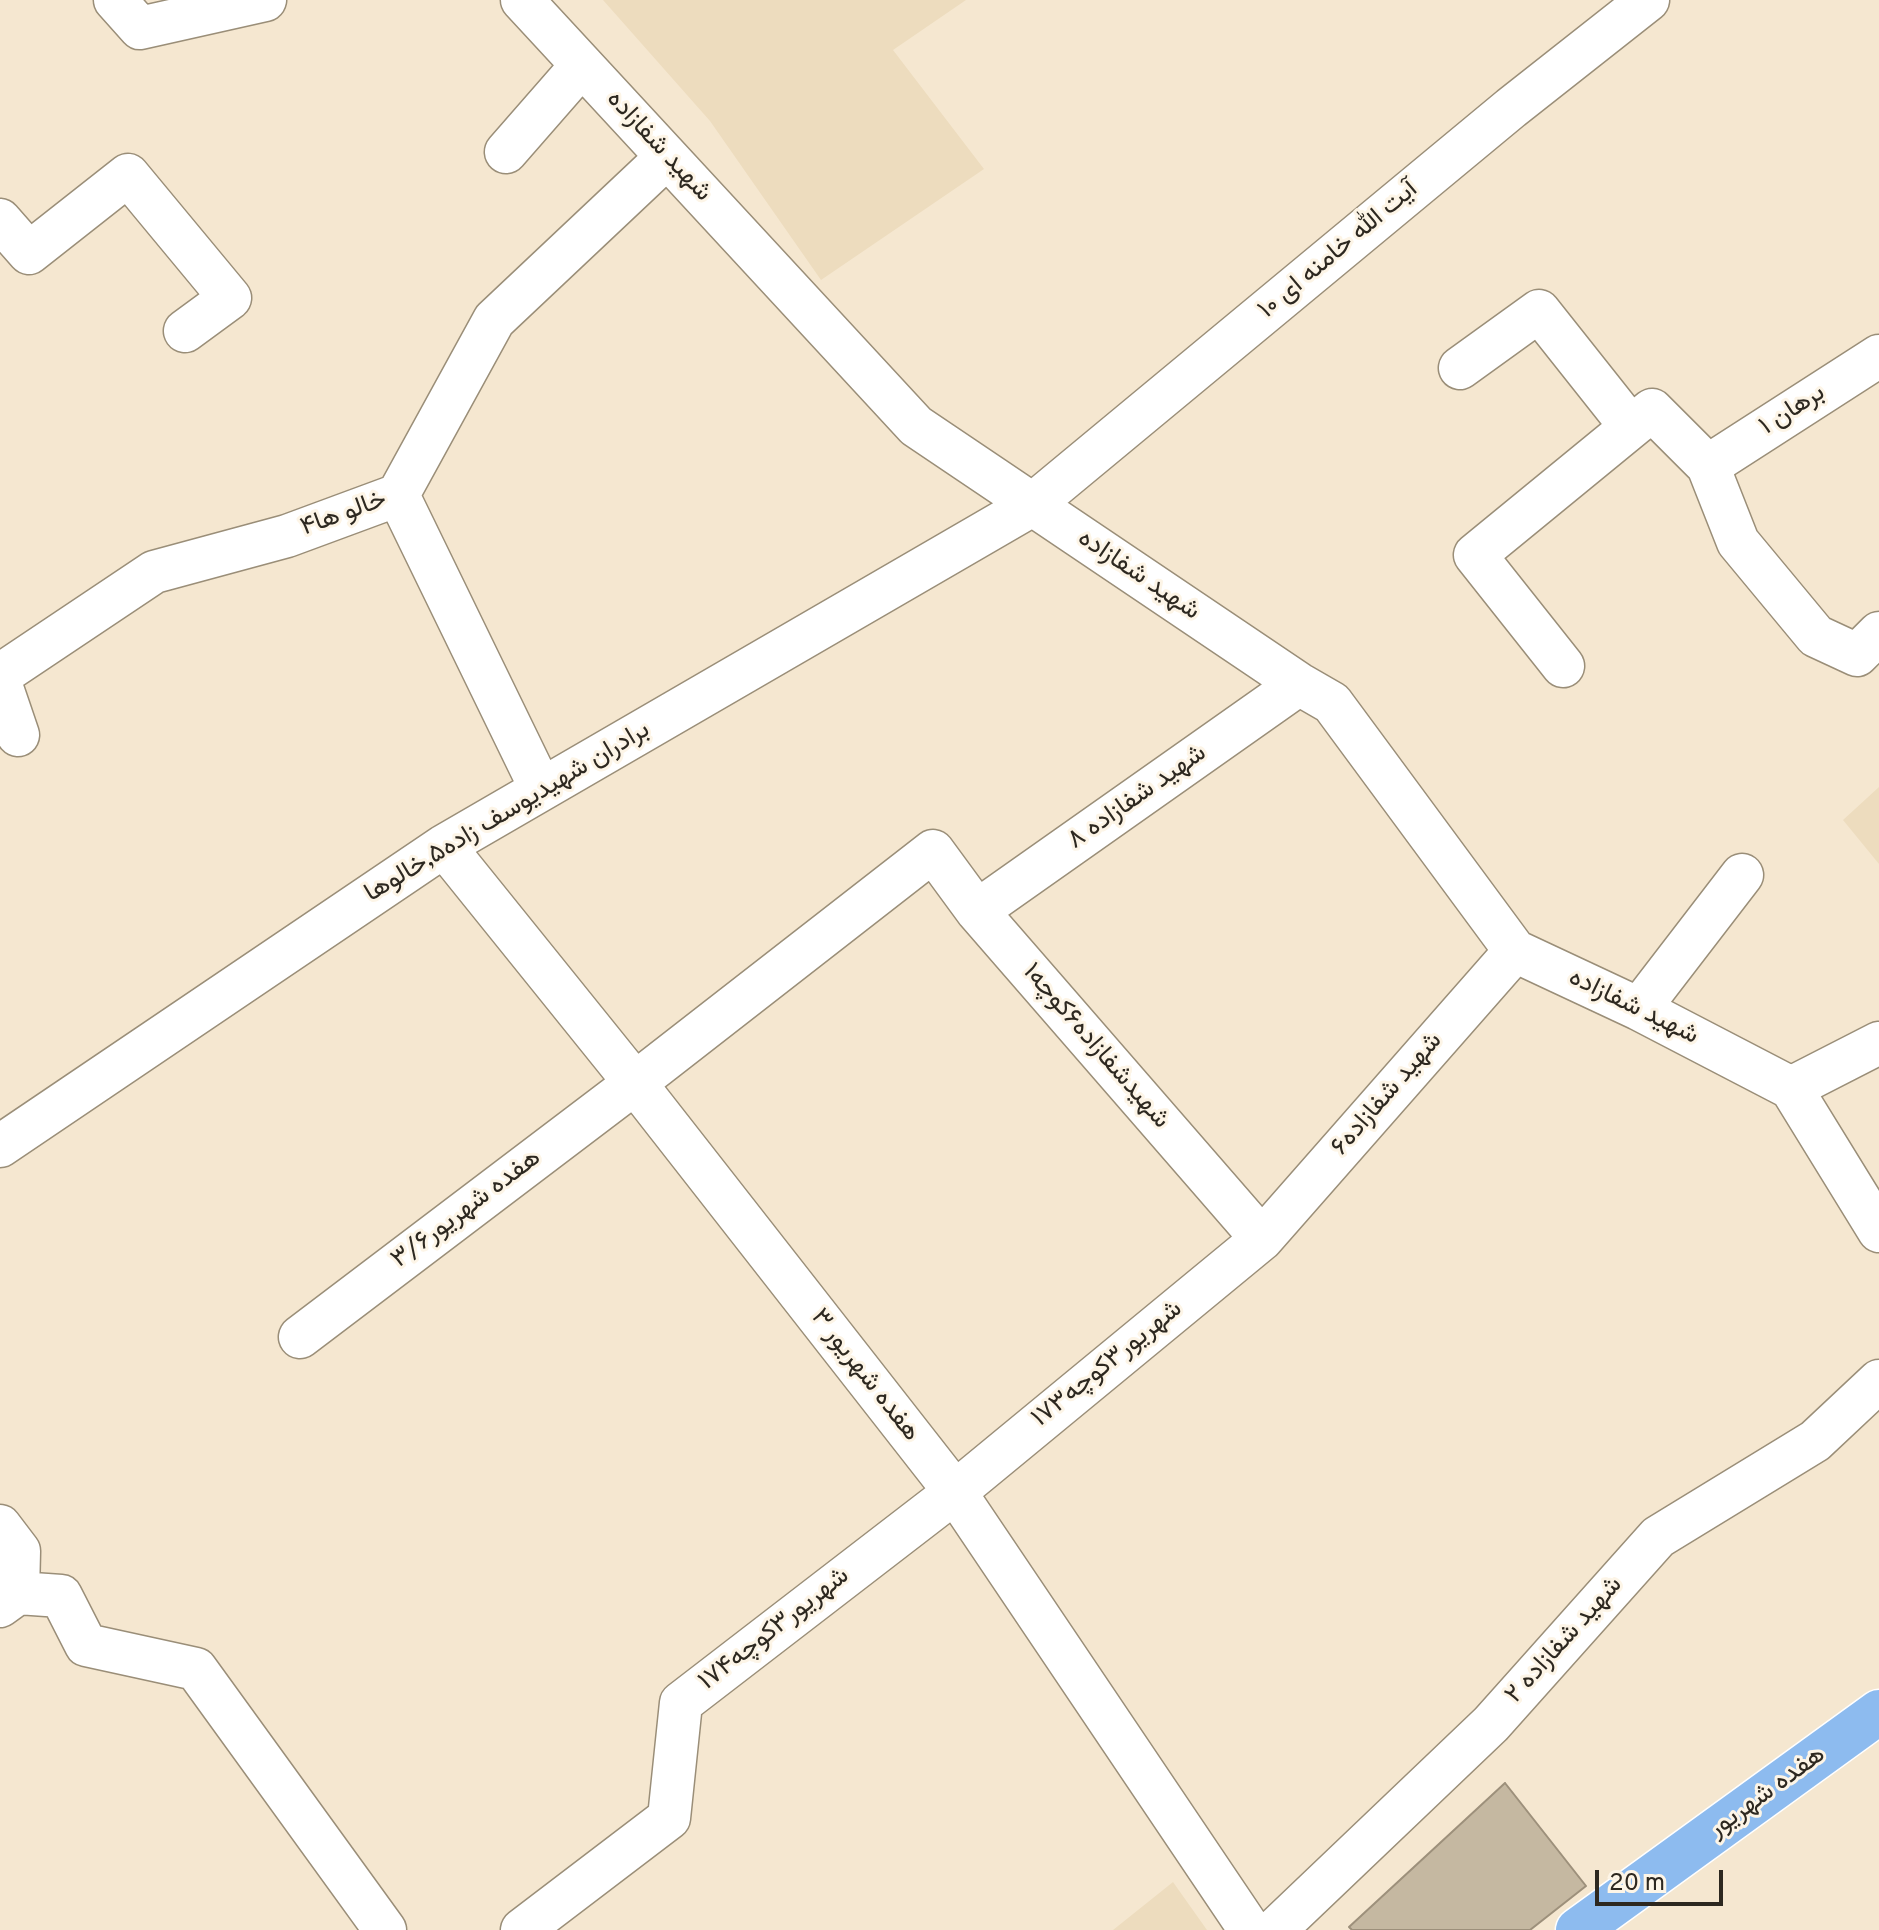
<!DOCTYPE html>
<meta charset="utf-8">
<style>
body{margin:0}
#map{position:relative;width:1879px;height:1930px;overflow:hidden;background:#f5e7d0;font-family:Overpass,sans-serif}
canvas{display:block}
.scale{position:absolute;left:1595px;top:1870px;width:128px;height:36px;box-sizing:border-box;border:4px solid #2d2820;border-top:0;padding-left:10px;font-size:24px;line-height:28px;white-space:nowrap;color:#2d2820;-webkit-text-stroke:6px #fdf5e7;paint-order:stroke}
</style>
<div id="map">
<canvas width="1879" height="1930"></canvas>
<div class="scale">20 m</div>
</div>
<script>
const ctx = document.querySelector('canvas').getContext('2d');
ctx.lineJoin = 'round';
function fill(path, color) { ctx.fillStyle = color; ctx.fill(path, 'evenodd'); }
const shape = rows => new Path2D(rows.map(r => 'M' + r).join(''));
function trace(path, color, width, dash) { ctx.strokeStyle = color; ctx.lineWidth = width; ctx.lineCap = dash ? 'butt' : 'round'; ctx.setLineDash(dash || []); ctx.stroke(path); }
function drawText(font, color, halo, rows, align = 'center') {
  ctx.font = font + ' Overpass,Vazirmatn,sans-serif'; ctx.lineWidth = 6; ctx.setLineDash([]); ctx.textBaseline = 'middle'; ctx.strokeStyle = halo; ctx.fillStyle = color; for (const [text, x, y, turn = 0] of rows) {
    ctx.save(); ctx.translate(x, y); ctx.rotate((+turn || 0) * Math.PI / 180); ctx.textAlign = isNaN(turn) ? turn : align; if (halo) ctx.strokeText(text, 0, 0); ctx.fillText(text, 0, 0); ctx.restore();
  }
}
const built = shape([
 [603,0,966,0,893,50,984,169,821,280,710,121],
 [1879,787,1879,864,1843,820],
 [1173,1882,1207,1930,1113,1930]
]);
const building = shape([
 [1505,1783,1586,1886,1530,1930,1352,1930,1349,1927,1505,1783]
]);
const street = shape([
 [115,0,140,28,265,0],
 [522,0,916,426,1299,684,1332,703,1515,951,1639,1009,1791,1088],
 [506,152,582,65],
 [0,220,29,253,128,175,230,298,185,331],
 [1460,368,1539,311,1631,427],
 [1708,466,1879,356],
 [398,495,494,320,667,157],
 [1563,666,1475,555,1652,410,1708,466,1738,542,1816,636,1857,655,1879,633],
 [0,675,154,572,287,536,398,495,541,789],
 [0,682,18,735],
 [444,846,635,1083,955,1492,1250,1930],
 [977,911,1299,684],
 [1639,1009,1742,875],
 [1791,1088,1879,1231],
 [1791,1088,1879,1043],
 [0,1146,444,846,1032,505,1511,108,1648,0],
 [300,1337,635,1083,933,851,977,911,1262,1239],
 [0,1526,19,1551,18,1593,0,1606],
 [18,1593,61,1596,86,1645,196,1669,385,1930],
 [522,1930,669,1818,681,1703,955,1492,1262,1239,1515,951],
 [1275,1930,1491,1724,1658,1537,1815,1441,1879,1381]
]);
const primary = shape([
 [1578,1930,1879,1712]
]);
const streetNames = [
 ["شهید شفازاده",658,147,47],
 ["آیت الله خامنه ای ۱۰",1339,251,-40],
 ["برهان ۱",1793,411,-33],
 ["خالو ها۴",344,515,-20],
 ["شهید شفازاده",1138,576,34],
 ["شهید شفازاده ۸",1138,798,-35],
 ["برادران شهیدیوسف زاده۵,خالوها",508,813,-31],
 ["شهید شفازاده",1633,1008,26],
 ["شهیدشفازاده۶کوچه۱",1095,1047,49],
 ["شهید شفازاده۶",1388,1095,-49],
 ["هفده شهریور۳/۶",467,1210,-37],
 ["۱۷شهریور۳کوچه۳",1108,1365,-39],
 ["هفده شهریور ۳",864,1376,52],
 ["۱۷شهریور۳کوچه۴",775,1630,-38],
 ["شهید شفازاده ۲",1565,1641,-48],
 ["هفده شهریور",1768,1793,-36]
];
fill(built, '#eddcbe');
fill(building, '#c5b8a1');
trace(building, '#9d907b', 2);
trace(street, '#9a8e78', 45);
trace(primary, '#fff', 47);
trace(street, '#fff', 42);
trace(primary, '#8dbbef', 44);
drawText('26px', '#2d2820', '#fdf5e7', streetNames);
</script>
